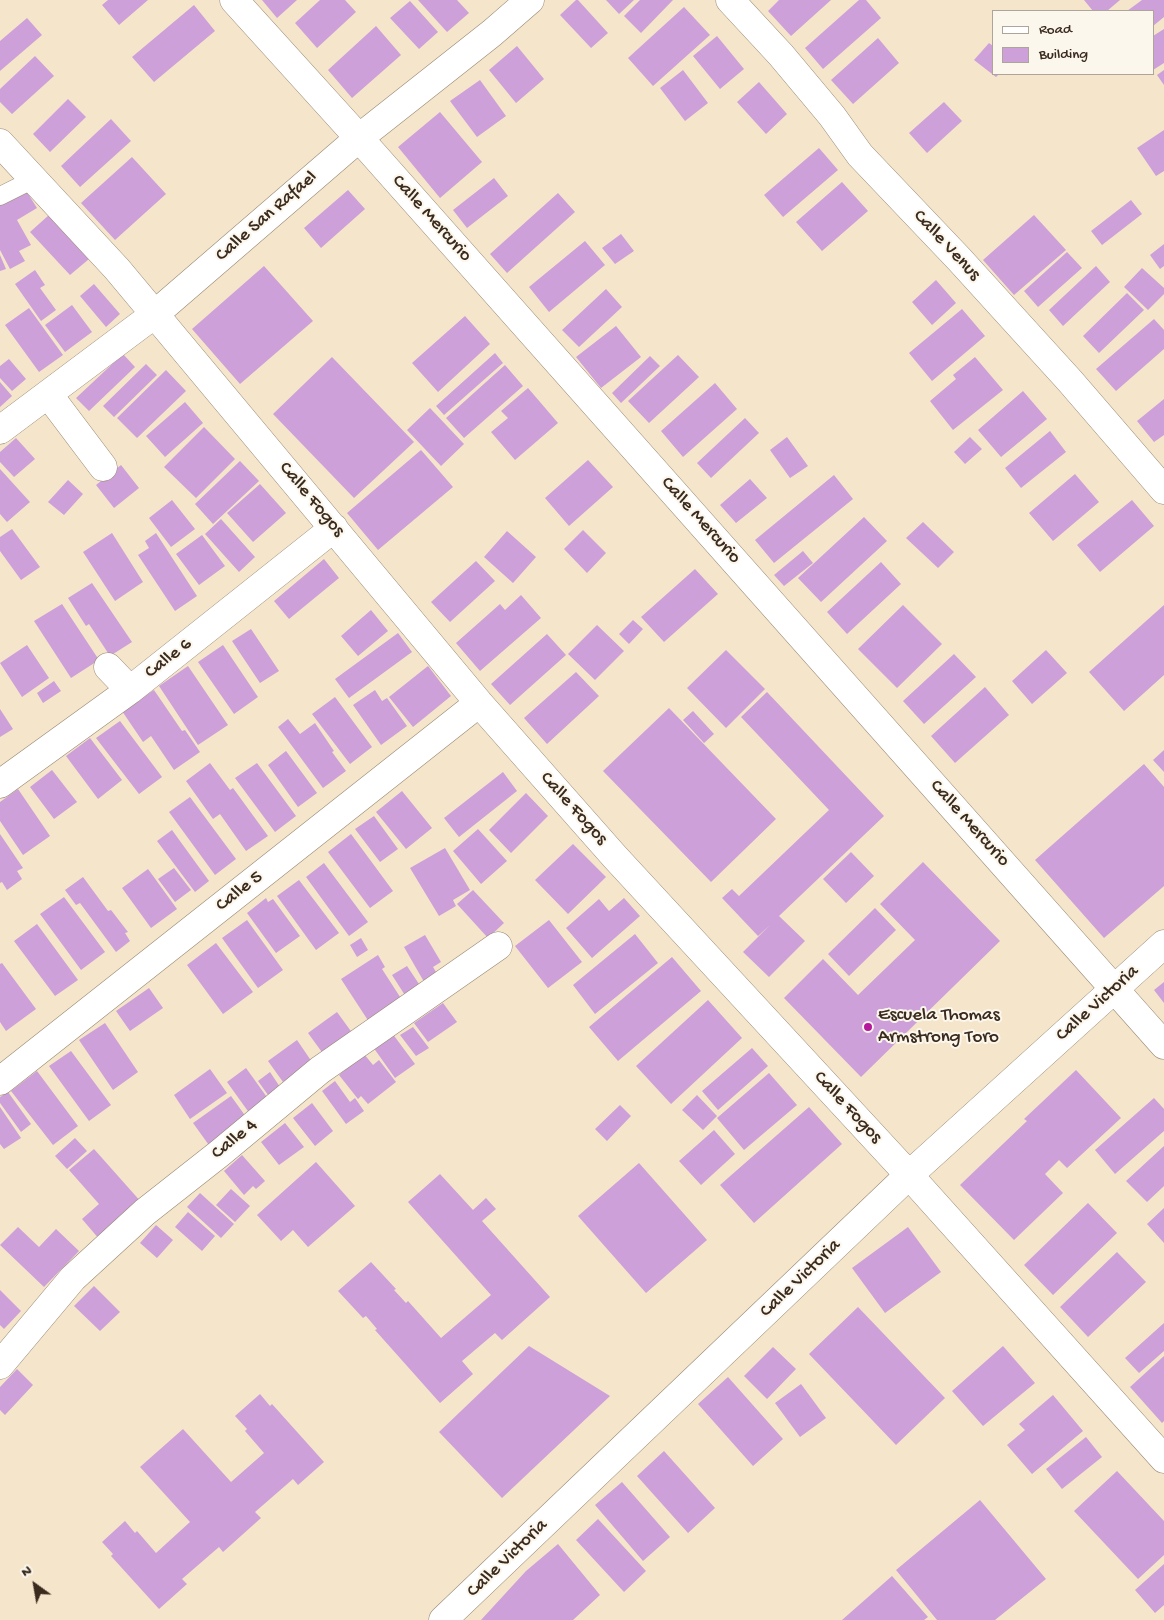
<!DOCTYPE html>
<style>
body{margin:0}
#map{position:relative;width:1164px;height:1620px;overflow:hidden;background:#f4e5cb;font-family:"Gochi Hand",sans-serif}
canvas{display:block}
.legend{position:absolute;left:992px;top:10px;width:162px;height:65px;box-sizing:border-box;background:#fbf7ec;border:1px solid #aea59a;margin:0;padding:6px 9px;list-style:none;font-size:15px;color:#3b2a1e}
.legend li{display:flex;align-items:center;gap:10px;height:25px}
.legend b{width:25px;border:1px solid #aea59a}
.north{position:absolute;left:10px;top:1560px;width:50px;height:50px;-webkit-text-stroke:4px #fbf7ec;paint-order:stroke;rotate:328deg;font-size:14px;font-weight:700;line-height:20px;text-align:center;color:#3b2a1e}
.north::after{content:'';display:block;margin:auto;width:18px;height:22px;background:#3b2a1e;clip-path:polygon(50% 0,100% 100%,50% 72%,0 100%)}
</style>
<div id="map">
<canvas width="1164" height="1620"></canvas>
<ul class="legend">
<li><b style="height:6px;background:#fff"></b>Road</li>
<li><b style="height:14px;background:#cda0d9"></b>Building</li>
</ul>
<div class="north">N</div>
</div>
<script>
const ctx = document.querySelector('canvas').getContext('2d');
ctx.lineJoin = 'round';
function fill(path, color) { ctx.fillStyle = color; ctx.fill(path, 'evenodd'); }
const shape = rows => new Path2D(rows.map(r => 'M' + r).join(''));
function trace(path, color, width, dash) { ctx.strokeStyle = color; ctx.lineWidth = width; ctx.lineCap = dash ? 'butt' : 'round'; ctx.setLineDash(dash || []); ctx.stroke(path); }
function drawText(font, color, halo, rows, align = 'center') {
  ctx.font = font + ' "Gochi Hand",sans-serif'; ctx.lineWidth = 4; ctx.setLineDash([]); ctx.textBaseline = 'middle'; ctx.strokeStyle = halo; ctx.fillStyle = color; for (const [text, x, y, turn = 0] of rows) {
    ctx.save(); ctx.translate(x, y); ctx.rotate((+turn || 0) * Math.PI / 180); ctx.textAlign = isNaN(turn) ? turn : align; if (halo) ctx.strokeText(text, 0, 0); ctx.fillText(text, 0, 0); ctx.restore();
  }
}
const building = shape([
 [108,0,148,0,119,25,102,5],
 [262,0,297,0,277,18],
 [320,0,345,0,356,12,317,48,295,23],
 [418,0,457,0,469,13,447,32],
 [576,0,578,0,608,33,591,48,560,15],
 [606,0,634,0,619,14],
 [640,0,673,0,641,33,624,16],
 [779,0,831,0,791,36,768,11],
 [859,0,866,0,881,18,823,69,805,48],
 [1084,0,1120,0,1107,11,1093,11],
 [1142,0,1164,0,1164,17,1153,26,1153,11,1127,11],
 [410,1,438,32,419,49,390,18],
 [194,5,215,31,154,82,132,57],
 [684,7,710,35,653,86,628,58],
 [27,18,42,35,0,71,0,41],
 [376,26,401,55,352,98,328,70],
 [1164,29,1164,63,1153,70,1153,36],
 [717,36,744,69,720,89,693,56],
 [878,38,899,63,853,104,831,80],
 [989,43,993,46,993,74,999,74,996,77,974,60],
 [517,46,544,79,516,103,489,70],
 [35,56,54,76,12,114,0,102,0,89],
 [683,70,708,103,685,121,660,88],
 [1164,70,1164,85,1157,75],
 [480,80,506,116,477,137,450,101],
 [759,82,787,114,766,134,737,102],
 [68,99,86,117,50,152,33,134],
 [944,102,962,121,927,153,909,133],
 [440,112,482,162,440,198,398,147],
 [111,119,131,141,80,187,61,166],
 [1164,130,1164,171,1156,176,1137,148],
 [819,148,838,170,783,217,764,195],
 [132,157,166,194,115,240,81,203],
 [494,178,508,196,467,228,453,210],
 [842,182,868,211,822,251,796,222],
 [25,189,37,208,17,220,31,245,19,251,25,261,10,269,0,250,0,205],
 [348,190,365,209,321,248,304,228],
 [558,193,575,212,507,273,490,254],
 [1131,200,1142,214,1102,245,1091,231],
 [49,215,89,259,70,275,30,232],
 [1034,215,1066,250,1014,295,983,260],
 [621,234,634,251,615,264,602,248],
 [585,241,605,265,549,312,529,287],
 [1164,244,1164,266,1160,269,1150,255],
 [1067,252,1082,268,1038,307,1024,291],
 [0,255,6,269,0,271],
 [264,266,313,321,240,384,192,329],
 [1096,266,1110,282,1063,326,1049,310],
 [1142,268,1164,288,1164,294,1148,310,1124,287],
 [35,270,45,285,40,288,56,310,41,321,15,284],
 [936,280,956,303,932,325,912,302],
 [94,284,120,314,106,327,80,296],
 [606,289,622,307,579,347,562,330],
 [1127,293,1144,310,1099,353,1083,336],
 [72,305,92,332,65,352,45,325],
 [29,308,63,355,39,372,5,325],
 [962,309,985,336,932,381,909,353],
 [465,316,490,344,438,392,412,363],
 [1154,319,1164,330,1164,349,1116,391,1096,369],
 [616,326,641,357,601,388,576,357],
 [495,353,503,363,444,415,436,406],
 [123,354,135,367,89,411,76,398],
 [678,355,699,377,649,423,628,401],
 [650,356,660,366,621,403,612,393],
 [332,357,414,442,354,498,273,414],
 [975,357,1003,390,953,430,930,401,956,379,953,375],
 [9,359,26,379,12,391,0,378,0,366],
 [146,364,157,375,114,417,103,406],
 [505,365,523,386,464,438,446,418],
 [166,370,186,391,137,438,117,418],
 [0,382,12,396,0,407],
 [715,383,737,409,683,457,661,431],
 [528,388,558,423,515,460,491,432,508,418,501,411],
 [1023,391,1047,419,1001,457,978,430],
 [1164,399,1164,435,1154,442,1137,421],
 [185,402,203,423,165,457,146,436],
 [430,408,464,444,441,466,407,430],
 [745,418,759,433,711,478,697,463],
 [204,427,235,459,196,498,164,467],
 [1050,431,1066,452,1021,488,1005,468],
 [787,437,808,466,790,478,770,450],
 [970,437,982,449,965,464,954,452],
 [16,438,35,459,14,477,0,462,0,452],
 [421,450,453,487,378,550,347,513],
 [588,460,613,487,569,526,545,498],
 [240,461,259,481,213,524,195,504],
 [121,465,139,488,114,508,96,485],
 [0,469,30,502,7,522,0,514],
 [1075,474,1099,502,1053,541,1029,513],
 [834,475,853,499,774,563,755,540],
 [750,479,767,498,736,523,720,505],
 [68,480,83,494,64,515,48,502],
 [260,484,286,513,253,542,227,513],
 [172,500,195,529,171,547,149,518],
 [1132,500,1154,526,1100,572,1077,545],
 [864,517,887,541,821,602,798,578],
 [221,519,255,557,239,572,205,534],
 [923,522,954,552,938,568,906,538],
 [12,529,40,567,21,580,0,551,0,537],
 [583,530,606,553,587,573,564,549],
 [507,531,536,557,513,583,484,557],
 [112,533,143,582,115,601,83,552],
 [156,533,197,596,175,611,138,555,149,548,145,541],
 [202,535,225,566,199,585,176,554],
 [803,551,813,563,784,586,774,575],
 [324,559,339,578,289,619,274,601],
 [476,561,495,581,450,622,431,602],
 [881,562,901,584,847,634,827,612],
 [695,569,718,594,664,642,641,617],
 [92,583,132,642,110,656,89,624,86,626,68,598],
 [521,595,541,618,480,671,456,643,500,604,505,610],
 [62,604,99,660,71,678,34,621],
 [903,605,942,644,897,688,858,649],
 [1164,605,1164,675,1124,711,1089,672],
 [371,610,388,631,358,656,341,636],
 [633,620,643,629,629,644,619,634],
 [597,625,624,651,595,680,568,654],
 [251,629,279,671,260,683,232,641],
 [398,633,412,652,349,698,335,679],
 [547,634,566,655,510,705,491,684],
 [27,645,49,678,22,697,0,663],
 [223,645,258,697,234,714,198,662],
 [726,650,765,689,726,728,687,688],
 [1046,650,1067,673,1032,704,1012,681],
 [954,654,976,677,924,724,903,701],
 [188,666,228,725,198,745,159,686],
 [428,666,451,696,413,727,389,697],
 [576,672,599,696,547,744,524,718],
 [54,681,61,691,43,703,37,693],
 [985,687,1009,715,955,763,931,736],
 [154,690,182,731,185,730,200,752,174,770,151,736,143,742,122,711],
 [375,690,382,701,387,698,407,726,381,745,353,705],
 [767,692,884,816,779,916,805,941,769,977,743,952,770,925,758,936,722,898,732,889,739,896,829,810,741,717],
 [335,697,372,747,350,764,312,714],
 [669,708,776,819,711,882,603,771],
 [0,709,13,729,0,737],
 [693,711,714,734,704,743,683,720],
 [288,719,300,734,315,723,334,751,332,752,346,771,323,788,278,727],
 [120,721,162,777,139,794,96,738],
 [90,738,122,780,98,799,66,756],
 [1164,750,1164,772,1153,760],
 [286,751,317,793,298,807,268,765],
 [210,763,230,790,233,788,268,836,246,851,220,814,213,819,186,781],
 [257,763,296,816,275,832,235,778],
 [1144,764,1164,787,1164,886,1104,938,1035,860],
 [52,770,77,802,54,819,30,787],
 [503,772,517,791,459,837,444,818],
 [18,789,50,836,23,855,0,821,0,802],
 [402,791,432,828,406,849,376,812],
 [526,793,548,816,511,853,489,830],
 [190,797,236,859,215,875,169,812],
 [374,816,398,849,380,862,355,829],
 [478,829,507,861,481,884,453,851],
 [172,830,209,881,195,892,157,841],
 [0,834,23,868,17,871,22,879,7,890,2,882,0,883],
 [351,834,393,891,370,908,328,852],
 [573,844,606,877,568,914,535,880],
 [445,848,470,890,453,900,456,906,439,916,410,868],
 [851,852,874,876,846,903,823,879],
 [923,862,1000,941,861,1077,784,998,823,959,858,995,915,940,880,904],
 [324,863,368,922,349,936,306,877],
 [174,868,191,890,175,902,158,879],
 [148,869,177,909,151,928,122,888],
 [83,877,108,911,111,910,128,932,125,933,130,941,116,952,80,903,76,905,65,890],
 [299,880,339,933,316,950,277,896],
 [473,890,504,923,488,938,457,904],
 [64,897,105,952,81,970,40,914],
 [266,898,268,902,273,899,300,936,276,953,247,913],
 [624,898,640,916,592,958,566,928,599,899,609,911],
 [875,908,896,930,849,976,828,954],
 [247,920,283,970,258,988,222,938],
 [549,920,582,962,548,988,515,946],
 [37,924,78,980,55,996,14,941],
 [635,934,658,963,595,1014,573,985],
 [425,935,441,962,433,967,441,980,427,987,404,947],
 [361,938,368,950,357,957,350,945],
 [216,943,253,992,223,1014,187,965],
 [378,955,385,967,382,969,404,1003,371,1025,341,979],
 [672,957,701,991,618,1061,589,1027],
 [2,963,36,1009,6,1031,0,1022,0,964],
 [407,966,423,990,408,1000,392,975],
 [1164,982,1164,1003,1154,990],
 [149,988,163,1008,130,1031,116,1011],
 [708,1000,742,1038,671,1104,636,1066],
 [443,1003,457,1022,428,1042,414,1023],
 [337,1012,353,1034,324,1055,308,1033],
 [105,1023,138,1072,113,1090,79,1040],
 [413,1027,429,1048,416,1056,400,1035],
 [392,1033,415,1064,395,1078,373,1047],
 [297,1040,312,1062,283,1082,268,1061],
 [752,1048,768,1066,718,1110,702,1091],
 [71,1051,111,1105,89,1121,49,1066],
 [364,1054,373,1065,379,1060,396,1082,368,1104,361,1096,358,1099,339,1075],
 [246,1068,269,1100,250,1114,227,1082],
 [210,1069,227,1093,190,1119,174,1095],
 [1076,1070,1121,1118,1067,1168,1059,1160,1045,1174,1063,1193,1014,1240,960,1185,1027,1121,1024,1119],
 [37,1071,78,1126,53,1145,11,1091],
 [270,1072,280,1087,268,1095,258,1081],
 [769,1073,797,1105,744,1150,717,1118],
 [335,1081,350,1102,355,1098,364,1111,346,1124,322,1091],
 [8,1092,31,1124,21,1132,0,1103,0,1097],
 [697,1095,717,1116,703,1130,682,1110],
 [231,1096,249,1121,211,1148,193,1123],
 [1154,1098,1164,1109,1164,1131,1115,1174,1095,1150],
 [312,1103,333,1131,315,1146,293,1118],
 [620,1105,631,1116,607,1141,595,1129],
 [0,1107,21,1138,4,1149,0,1144],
 [809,1107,842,1144,754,1223,720,1185],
 [285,1123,304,1147,279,1165,261,1142],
 [714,1130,735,1154,701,1185,679,1161],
 [75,1138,87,1151,67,1169,55,1156],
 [1164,1146,1164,1186,1147,1202,1126,1181],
 [94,1149,142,1203,100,1240,82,1219,99,1204,69,1170],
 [242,1155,265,1181,256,1189,253,1186,244,1195,224,1171],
 [316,1162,355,1206,308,1247,293,1230,281,1241,257,1215],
 [639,1163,707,1240,646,1293,578,1216],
 [440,1174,473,1210,486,1198,496,1209,482,1221,550,1297,502,1340,495,1333,462,1361,473,1374,440,1403,375,1330,377,1329,366,1316,363,1318,338,1291,371,1262,396,1289,394,1290,406,1303,408,1301,441,1338,491,1295,408,1202],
 [231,1189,250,1206,235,1222,216,1205],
 [200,1193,234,1224,221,1238,187,1207],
 [1088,1203,1117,1233,1053,1295,1024,1265],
 [1164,1208,1164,1243,1147,1224],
 [188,1212,215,1236,202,1251,175,1227],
 [156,1225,173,1240,157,1258,140,1243],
 [18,1227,39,1247,56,1229,79,1251,44,1287,0,1245],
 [908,1227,941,1272,885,1313,852,1268],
 [1117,1252,1146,1282,1088,1337,1060,1307],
 [94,1286,120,1312,100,1331,74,1306],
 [0,1290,21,1311,4,1329,0,1325],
 [858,1307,945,1398,896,1445,809,1354],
 [1164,1323,1164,1351,1139,1373,1125,1358],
 [529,1346,610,1396,502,1498,439,1432],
 [1003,1346,1035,1383,983,1426,952,1391],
 [773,1347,796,1369,767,1399,744,1376],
 [1164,1356,1164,1421,1162,1423,1130,1387],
 [17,1369,33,1385,5,1415,0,1410,0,1387],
 [728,1377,783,1439,753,1466,698,1404],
 [801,1384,826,1418,800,1437,775,1403],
 [260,1394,270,1406,272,1404,324,1462,298,1485,293,1479,255,1512,261,1518,223,1552,219,1547,182,1579,187,1584,159,1609,111,1556,113,1554,102,1542,125,1521,135,1533,137,1531,156,1553,190,1522,140,1467,183,1429,231,1482,264,1453,245,1431,247,1429,235,1416],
 [1053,1395,1083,1431,1032,1474,1007,1445,1025,1430,1019,1424],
 [1086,1437,1102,1457,1062,1489,1046,1469],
 [664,1451,715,1508,688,1533,637,1476],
 [1117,1471,1164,1521,1164,1555,1138,1579,1074,1511],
 [622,1482,670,1537,643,1561,595,1505],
 [980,1500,1046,1579,995,1620,937,1620,896,1570],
 [598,1519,646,1571,624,1592,576,1540],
 [558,1544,600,1595,573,1620,481,1620,526,1571],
 [1164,1564,1164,1605,1155,1613,1135,1590],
 [892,1576,928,1617,924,1620,842,1620]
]);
const service = shape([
 [0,196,34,179]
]);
const minor = shape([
 [234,0,359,138,1164,1045],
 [730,0,781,55,832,116,860,155,959,259,1070,381,1164,490],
 [0,143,117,269,479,703,615,857,909,1175,1164,1459],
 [48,394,103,467],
 [0,430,155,314,359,138,492,33,530,0],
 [108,667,130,690],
 [0,784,130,690,334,528],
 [0,1081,479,703],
 [0,1365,73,1278,145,1212,220,1153,320,1070,498,946],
 [443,1620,909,1175,1164,944]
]);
const markers = [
 [868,1027,5,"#b5179e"]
];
const streetNames = [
 ["Calle San Rafael",267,217,-41],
 ["Calle Mercurio",431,219,48],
 ["Calle Venus",946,246,47],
 ["Calle Fogos",311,500,50],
 ["Calle Mercurio",700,521,48],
 ["Calle 6",169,659,-38],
 ["Calle Fogos",573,809,48],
 ["Calle Mercurio",969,824,48],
 ["Calle 5",240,892,-38],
 ["Calle Victoria",1098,1004,-42],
 ["Calle Fogos",847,1108,47],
 ["Calle 4",235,1140,-39],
 ["Calle Victoria",801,1279,-44],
 ["Calle Victoria",508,1559,-44]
];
const poiNames = [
 ["Escuela Thomas",878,1016],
 ["Armstrong Toro",878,1038]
];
fill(building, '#cda0d9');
trace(service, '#988874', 19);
trace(minor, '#988874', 29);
trace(service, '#fff', 18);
trace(minor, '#fff', 28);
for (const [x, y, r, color] of markers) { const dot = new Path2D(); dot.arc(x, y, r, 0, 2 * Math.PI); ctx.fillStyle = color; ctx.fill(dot); trace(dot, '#fbf7ec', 2); }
drawText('19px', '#3b2a1e', '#fbf7ec', streetNames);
drawText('19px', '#3b2a1e', '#fbf7ec', poiNames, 'left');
</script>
